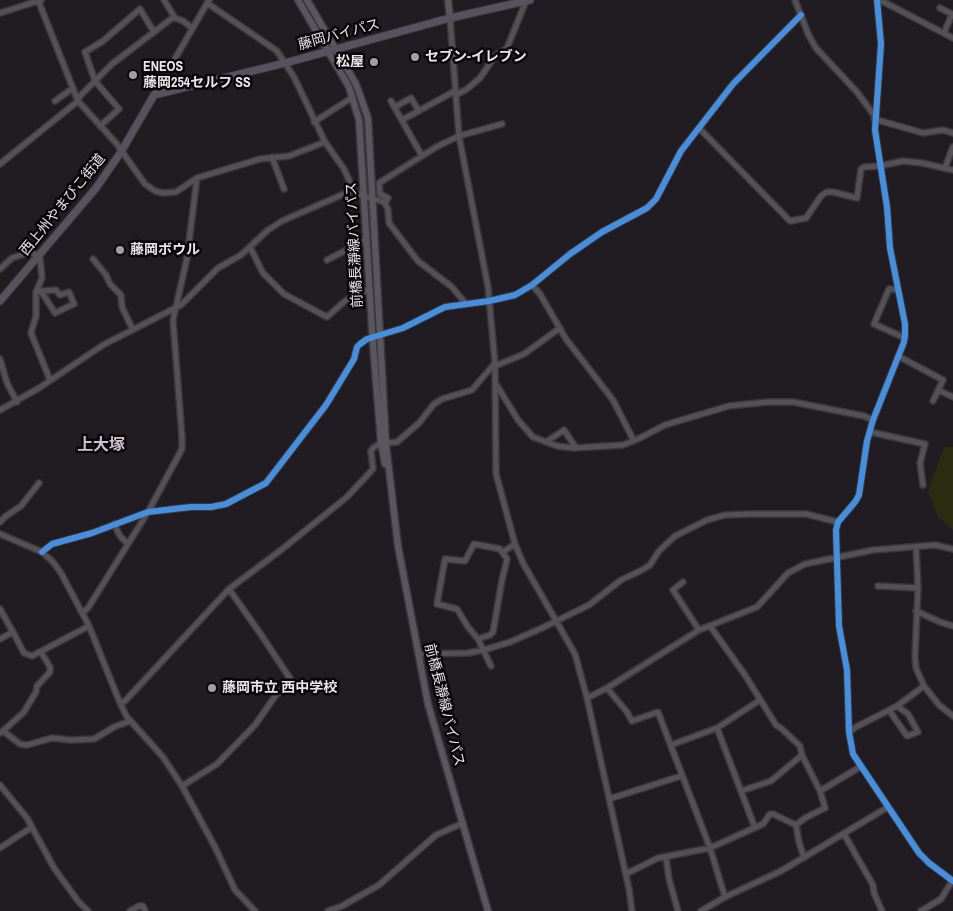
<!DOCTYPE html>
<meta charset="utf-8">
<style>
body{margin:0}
canvas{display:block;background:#201c21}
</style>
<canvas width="953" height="911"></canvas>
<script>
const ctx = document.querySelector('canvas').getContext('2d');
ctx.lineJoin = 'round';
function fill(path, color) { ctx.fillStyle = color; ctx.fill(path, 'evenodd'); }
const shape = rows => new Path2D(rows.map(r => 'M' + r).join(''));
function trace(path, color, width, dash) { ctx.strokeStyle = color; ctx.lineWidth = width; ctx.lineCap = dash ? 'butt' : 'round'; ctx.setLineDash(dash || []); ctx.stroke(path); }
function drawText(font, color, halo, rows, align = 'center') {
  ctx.font = font + ' "Archivo Narrow","Noto Sans JP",sans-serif'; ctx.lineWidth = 5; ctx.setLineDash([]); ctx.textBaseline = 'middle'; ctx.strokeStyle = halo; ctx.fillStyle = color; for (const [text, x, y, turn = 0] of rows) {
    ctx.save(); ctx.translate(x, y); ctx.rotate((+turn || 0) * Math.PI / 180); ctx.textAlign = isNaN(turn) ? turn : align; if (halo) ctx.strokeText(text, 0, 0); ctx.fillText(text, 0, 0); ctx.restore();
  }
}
const green = shape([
 [944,447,953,447,953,530,938,517,928,491]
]);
const minor = shape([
 [38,0,78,101,116,143,145,184,155,191,163,193,176,192,197,178,260,159,289,156,325,142],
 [164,0,175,18],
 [795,0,809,36,816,48,857,92,874,115],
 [877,0,881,44,875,130,887,207,890,248,905,324,905,334,904,342,873,420,867,441,859,495,855,502,838,522,836,530,839,626,847,670,849,732,853,754,919,853,929,863,953,881],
 [880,0,953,38],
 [207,3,277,51,294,77,325,142,344,169,355,193,384,202,388,209,389,223,418,261,452,287,466,304],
 [940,8,952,14,944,33],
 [0,13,41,0],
 [450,18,459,136,488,287,495,363,496,474,515,544,523,563,575,654,587,698,629,889,632,911],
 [154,95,209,0],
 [456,95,467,89,480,78,495,56,507,48,526,1],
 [77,99,112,64,171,19,175,18,183,21,192,28],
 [55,101,73,88],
 [391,101,422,156],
 [395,107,411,98,419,111],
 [874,119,923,133,943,130,953,133],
 [402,120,455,91],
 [314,122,353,97],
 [100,126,119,109,95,81,85,52,103,41,140,9,154,32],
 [699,128,790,221,806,218,821,196,827,192,833,192,857,198,861,169,864,167,880,166,903,161,922,163,953,170],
 [272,157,284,189],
 [0,164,78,101],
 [945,168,953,147],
 [385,203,388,198,380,194,379,183,438,146,459,136,502,124],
 [250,247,263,273,284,294,327,317,345,301,369,289],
 [93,259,106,275,110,284,121,295,122,307,133,330],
 [327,260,366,240],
 [0,269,12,258,24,254,33,253,40,258,42,278,36,292,36,316,31,333,50,380],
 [532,285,540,294,566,339,613,400,634,441],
 [898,290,889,289,874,324,905,338],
 [36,292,41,291,56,290,60,295,69,292,74,304,55,313,41,291],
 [898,356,943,380,933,401],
 [0,359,7,383,17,402],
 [495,366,524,354,560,328],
 [496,384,518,420,533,437,557,446,574,448,623,445,640,438,665,425,729,406,768,402,793,402,864,416,873,420],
 [938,390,953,397],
 [0,410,39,388,103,345,181,305,218,268,241,255,268,230,282,221,353,190],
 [870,432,925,444,920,463,923,485],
 [546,442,564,430,576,448],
 [0,522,6,516,21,506,39,483],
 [114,524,120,536,128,544],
 [0,534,42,552,53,562,61,573,89,626,120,703,127,717,163,757,182,786,215,847,235,890,255,911],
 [916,547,918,588,915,657,916,668,924,686,939,705,953,716],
 [42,552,52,544,92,533,148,512,191,507,211,507,226,504,266,483,326,405,354,359,357,347,360,344,367,339,403,328,445,307,489,301,515,295,532,285,570,254,602,232,647,208,656,199,681,151,733,84,801,15],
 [503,552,515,544],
 [683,582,673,590,699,630],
 [878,586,918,588],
 [0,609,13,632],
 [916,611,940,622,953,626],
 [82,613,88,608,148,512,182,449,182,437,173,320,187,258,197,178],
 [710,626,745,675,776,725,782,729,800,746,802,755,820,791,825,808,805,818,796,825],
 [0,639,13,632,24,653,32,656,89,626],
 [478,639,490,635,493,632,502,580,507,559,500,549,474,544,465,561,445,559,437,604,457,609,468,627,478,639,491,666],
 [418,654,468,653,484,650,510,642,542,628,589,605,621,580,642,570,650,565,659,551,675,536,707,520,725,515,750,514,806,514,838,522],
 [607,688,627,712,632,721,658,712,710,848,725,897],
 [587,698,607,688,699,630,757,607,788,573,805,564,873,550,935,545,953,549],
 [120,703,125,701,229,589,281,550,347,497,373,469,371,451,373,448,381,443,397,442,419,423,434,404,442,399,472,390,495,363],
 [889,710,907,736,918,732,908,714,897,706],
 [717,728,755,828],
 [3,731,24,712,36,692,37,686,50,672,50,667,41,652],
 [849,732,856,727,897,706,924,686],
 [0,733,3,731,20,744,27,745,52,738,70,740,94,739,114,727,130,721],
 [671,745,717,728,760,700],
 [0,785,27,818,54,868,78,901,88,911],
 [182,786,217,764,255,725,276,695,293,683,262,636,229,589],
 [741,791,771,781,802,755],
 [820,791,860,767],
 [609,799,681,776],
 [796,825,799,842,804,858],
 [844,834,873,885,874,893,882,911],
 [0,848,32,827],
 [666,857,669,879,678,911],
 [626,874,658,858,710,848,763,824,770,814,773,814,796,825],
 [130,911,139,906,143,906,145,911],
 [328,911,342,906,379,885,436,835,463,823],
 [701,911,725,897,781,871,888,807],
 [921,911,941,899,952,881]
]);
const major = shape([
 [298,0,349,87,359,120,373,345,381,443,385,464],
 [307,0,356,84,368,118,386,444,398,546,428,704,488,911],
 [448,0,450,18]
]);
const highway = shape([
 [0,301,96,188,121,152,154,95,285,63,450,18,530,0]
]);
const cycleway = shape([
 [877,0,881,44,875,130,887,207,890,248,905,324,905,334,904,342,873,420,867,441,859,495,855,502,838,522,836,530,839,626,847,670,849,732,853,754,919,853,929,863,953,881],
 [42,552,52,544,92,533,148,512,191,507,211,507,226,504,266,483,326,405,354,359,357,347,360,344,367,339,403,328,445,307,489,301,515,295,532,285,570,254,602,232,647,208,656,199,681,151,733,84,801,15]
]);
const markers = [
 [415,57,5,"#a39ea5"],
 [374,62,5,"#a39ea5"],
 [133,75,5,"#a39ea5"],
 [120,250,5,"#a39ea5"],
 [212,688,5,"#a39ea5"]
];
const streetNames = [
 ["藤岡バイパス",339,35,-15],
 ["西上州やまびこ街道",63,205,-51],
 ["前橋長瀞線バイパス",355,245,-93],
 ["前橋長瀞線バイパス",444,705,76]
];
const poiNames = [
 ["セブン-イレブン",425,57],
 ["松屋",364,62,"right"],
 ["ENEOS",143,67],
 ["藤岡254セルフ SS",143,83],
 ["藤岡ボウル",130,250],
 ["藤岡市立 西中学校",222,688]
];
const quarterNames = [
 ["上大塚",101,446]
];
fill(green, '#2a2c0f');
trace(minor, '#3a373b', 8);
trace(major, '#3a373b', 9);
trace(highway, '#3a373b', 9);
trace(minor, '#545156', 5);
trace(major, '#5a565e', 6);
trace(highway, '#57535e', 7);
trace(cycleway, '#468fdf', 6);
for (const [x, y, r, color] of markers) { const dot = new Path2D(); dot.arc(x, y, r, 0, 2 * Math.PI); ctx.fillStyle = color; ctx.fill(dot); trace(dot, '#09060a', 2); }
drawText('14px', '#e9e4ec', '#09060a', streetNames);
drawText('bold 14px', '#e9e4ec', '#09060a', poiNames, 'left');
drawText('bold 16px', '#ccc2d0', '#09060a', quarterNames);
</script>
